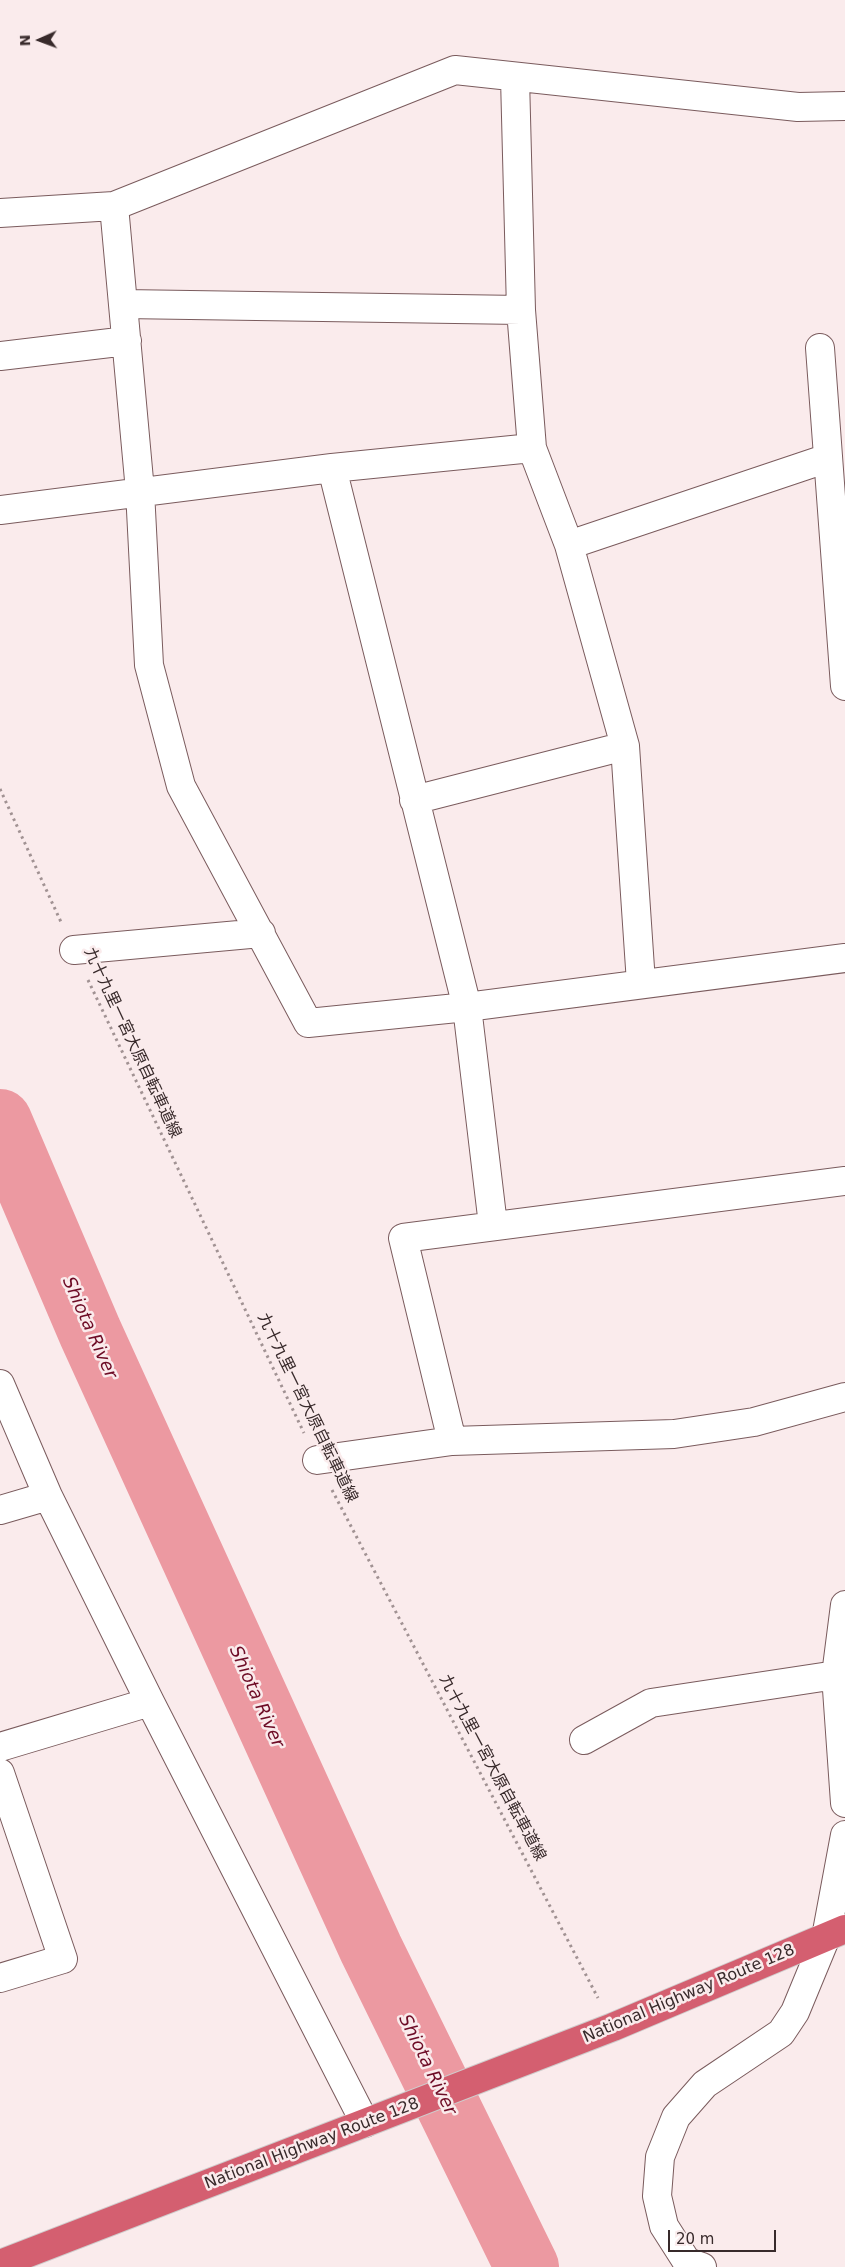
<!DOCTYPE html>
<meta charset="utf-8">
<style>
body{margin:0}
#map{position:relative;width:845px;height:2267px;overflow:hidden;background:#faebec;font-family:"DejaVu Sans",sans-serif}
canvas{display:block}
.north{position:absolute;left:15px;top:15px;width:50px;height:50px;-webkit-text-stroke:4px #faebec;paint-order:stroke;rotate:268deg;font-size:14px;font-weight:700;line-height:20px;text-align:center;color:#382a2b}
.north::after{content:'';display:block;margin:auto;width:18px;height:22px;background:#382a2b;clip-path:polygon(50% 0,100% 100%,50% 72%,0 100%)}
.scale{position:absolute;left:668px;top:2230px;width:108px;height:22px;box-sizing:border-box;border:2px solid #382a2b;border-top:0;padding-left:6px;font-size:15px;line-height:18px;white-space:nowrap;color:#382a2b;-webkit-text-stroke:4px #faebec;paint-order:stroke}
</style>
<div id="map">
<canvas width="845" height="2267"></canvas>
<div class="north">N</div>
<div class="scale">20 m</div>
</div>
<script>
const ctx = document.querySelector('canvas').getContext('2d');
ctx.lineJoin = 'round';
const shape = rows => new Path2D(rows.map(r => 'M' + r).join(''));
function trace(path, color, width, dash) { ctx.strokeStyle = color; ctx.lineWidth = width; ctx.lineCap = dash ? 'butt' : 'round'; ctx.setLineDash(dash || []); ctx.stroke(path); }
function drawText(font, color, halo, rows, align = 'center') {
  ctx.font = font + ' "DejaVu Sans","Noto Sans JP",sans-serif'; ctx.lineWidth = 5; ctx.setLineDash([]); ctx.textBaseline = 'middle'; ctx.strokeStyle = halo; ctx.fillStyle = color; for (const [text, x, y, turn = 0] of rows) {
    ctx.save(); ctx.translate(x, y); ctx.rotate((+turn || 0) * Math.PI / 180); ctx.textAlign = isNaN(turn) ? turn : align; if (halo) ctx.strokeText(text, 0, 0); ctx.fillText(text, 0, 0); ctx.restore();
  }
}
const river = shape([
 [0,1121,90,1332,371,1949,527,2267]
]);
const path = shape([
 [0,789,61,922],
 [88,980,304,1433],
 [332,1490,598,1998]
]);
const minor = shape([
 [515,78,521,310,532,448],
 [114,206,140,491,149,665,181,786,308,1023,467,1007,845,958],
 [0,213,114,206,455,70,798,107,845,106],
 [124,304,521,310],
 [820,348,845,686],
 [0,356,127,341],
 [332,468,467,1007,493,1225],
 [0,510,332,468,532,448,569,545,625,746,641,983],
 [569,545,828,458],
 [414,800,625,746],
 [74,950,261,933],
 [0,1384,48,1496,150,1702,365,2123],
 [452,1441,403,1238,845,1181],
 [317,1460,452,1441,674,1434,754,1422,845,1397],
 [0,1510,48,1496],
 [845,1605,836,1675,845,1803],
 [584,1740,651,1703,836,1675,845,1676],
 [0,1747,150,1702],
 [0,1773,63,1959,0,1978],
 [702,2267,687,2262,664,2226,657,2196,660,2157,676,2117,705,2084,781,2033,795,2012,826,1937,845,1835]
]);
const highway = shape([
 [0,2264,613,2027,845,1929]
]);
const streetNames = [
 ["九十九里一宮大原自転車道線",132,1043,65],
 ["九十九里一宮大原自転車道線",307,1408,64],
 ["九十九里一宮大原自転車道線",492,1768,62],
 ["National Highway Route 128",689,1994,-23],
 ["National Highway Route 128",312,2144,-21]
];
const waterNames = [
 ["Shiota River",89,1328,66],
 ["Shiota River",256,1697,66],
 ["Shiota River",427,2065,64]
];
trace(river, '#ec99a1', 64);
trace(minor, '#7a5b5d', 30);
trace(highway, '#cfcccc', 30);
trace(path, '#a19293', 3, [2.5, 4]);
trace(minor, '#fff', 28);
trace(highway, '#d45f70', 28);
drawText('16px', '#382a2b', '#faebec', streetNames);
drawText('italic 18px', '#6e0c26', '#faebec', waterNames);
</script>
